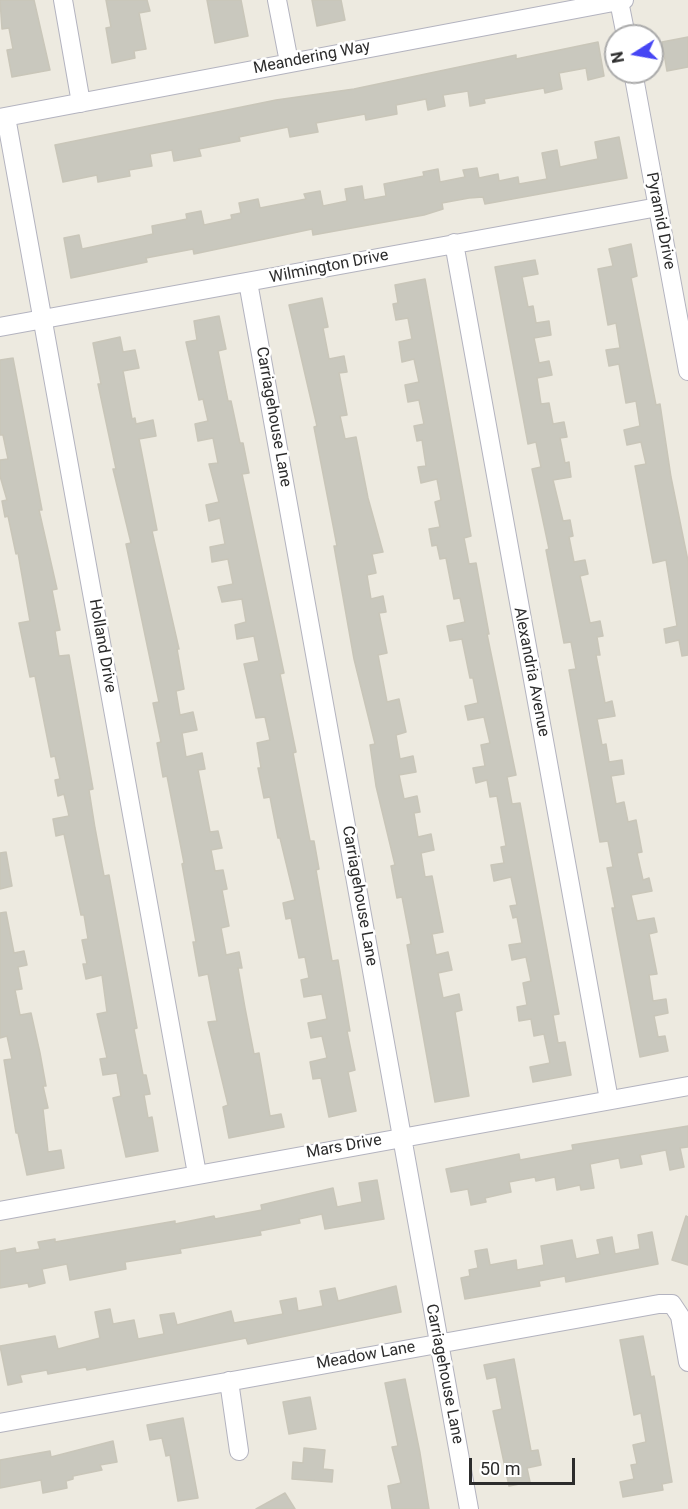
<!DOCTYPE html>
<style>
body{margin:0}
#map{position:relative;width:688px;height:1509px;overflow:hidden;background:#edeae0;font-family:Roboto,sans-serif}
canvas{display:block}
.north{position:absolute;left:604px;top:24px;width:60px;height:60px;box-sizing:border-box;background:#fff;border:2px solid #ababab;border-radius:50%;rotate:259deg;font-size:16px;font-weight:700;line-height:24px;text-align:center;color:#2c2c2c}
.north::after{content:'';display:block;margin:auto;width:21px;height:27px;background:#4646f4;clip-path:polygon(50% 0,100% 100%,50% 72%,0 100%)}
.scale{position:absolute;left:469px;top:1458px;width:106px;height:27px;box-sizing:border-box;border:3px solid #2c2c2c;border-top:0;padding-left:8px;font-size:18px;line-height:21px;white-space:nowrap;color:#2c2c2c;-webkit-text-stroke:4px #fff;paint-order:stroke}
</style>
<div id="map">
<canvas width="688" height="1509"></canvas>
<div class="north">N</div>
<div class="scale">50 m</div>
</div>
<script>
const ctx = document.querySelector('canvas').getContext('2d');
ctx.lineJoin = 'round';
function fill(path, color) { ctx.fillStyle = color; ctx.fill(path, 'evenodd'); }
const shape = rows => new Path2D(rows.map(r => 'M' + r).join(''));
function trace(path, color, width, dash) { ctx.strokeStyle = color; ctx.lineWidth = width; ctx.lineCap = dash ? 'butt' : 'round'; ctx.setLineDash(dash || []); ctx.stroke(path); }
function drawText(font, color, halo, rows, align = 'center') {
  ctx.font = font + ' Roboto,sans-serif'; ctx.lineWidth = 5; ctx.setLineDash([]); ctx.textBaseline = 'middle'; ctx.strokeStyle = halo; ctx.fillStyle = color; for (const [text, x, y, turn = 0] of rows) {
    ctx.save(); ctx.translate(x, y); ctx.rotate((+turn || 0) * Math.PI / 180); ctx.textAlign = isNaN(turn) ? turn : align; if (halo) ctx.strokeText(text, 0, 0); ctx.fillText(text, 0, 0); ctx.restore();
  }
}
const building = shape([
 [0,0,34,0,50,70,12,77,7,50,13,49,9,28,2,29,0,0],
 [106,0,147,0,150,11,139,13,146,49,134,51,135,58,112,63,106,28,111,27,106,0],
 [207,0,241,0,248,36,215,43,207,0],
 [312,0,341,0,345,20,317,26,312,0],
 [688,37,688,67,667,71,662,42,688,37],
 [598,42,604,76,588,80,586,68,559,73,562,89,545,93,544,88,484,99,485,103,470,106,468,91,443,95,445,106,428,110,426,99,396,105,397,114,366,120,365,114,316,123,318,132,290,137,288,127,239,137,240,141,199,149,201,156,174,161,172,150,150,154,152,166,129,170,130,176,98,182,97,175,63,182,55,145,276,100,354,89,516,55,516,59,598,42],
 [619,137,627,178,485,204,483,197,469,198,442,203,443,209,424,215,313,235,312,229,194,254,193,249,146,258,147,262,71,278,64,238,79,235,82,249,153,234,152,226,187,219,186,214,201,211,204,225,232,219,231,215,241,213,239,203,258,199,260,208,306,199,304,194,320,191,323,206,347,201,345,189,362,186,364,200,386,196,384,184,424,176,423,172,438,169,440,182,465,177,463,170,477,168,479,178,498,174,499,181,518,177,519,184,547,179,542,153,557,150,560,167,588,161,598,159,595,142,619,137],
 [631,244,637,276,631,278,656,405,660,404,671,477,688,561,688,655,682,656,679,640,666,643,664,629,677,626,666,560,653,563,635,466,646,464,641,442,627,445,624,430,640,426,636,401,626,403,619,364,609,366,606,350,620,348,616,323,608,325,598,269,613,266,609,249,631,244],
 [535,260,538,274,522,277,528,307,533,306,536,323,549,321,551,335,534,338,539,363,549,361,552,375,537,378,541,404,549,403,553,424,564,422,567,437,560,438,565,463,569,462,571,477,553,480,563,521,570,520,573,536,569,537,574,562,585,560,588,574,580,576,590,623,600,621,603,636,597,637,600,655,596,655,605,703,612,701,615,716,597,719,602,745,606,744,609,762,622,760,624,774,611,776,616,804,624,802,628,822,636,820,642,852,637,853,643,880,649,878,652,891,631,895,637,921,654,918,657,932,649,934,657,974,649,975,653,1001,666,999,668,1013,654,1016,658,1037,665,1036,668,1051,640,1057,612,908,615,908,607,868,613,867,608,841,600,842,569,670,576,669,571,642,564,643,546,550,549,549,532,469,541,467,536,442,528,444,495,267,535,260],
 [425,279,471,536,464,538,469,564,476,563,489,634,487,634,516,775,507,777,512,804,520,803,559,1014,553,1015,558,1043,565,1042,571,1075,533,1082,530,1067,550,1063,544,1034,534,1036,531,1019,519,1021,517,1007,527,1005,523,983,531,981,526,957,512,960,509,945,522,943,517,917,513,918,510,906,517,905,511,877,494,881,491,865,504,863,501,847,506,846,497,796,490,797,487,780,476,783,473,768,485,766,481,745,490,743,484,717,468,720,465,706,478,703,473,678,470,678,462,639,450,641,447,626,465,622,460,598,454,599,446,558,440,559,437,545,432,546,429,529,440,527,435,502,441,500,437,479,421,483,418,467,426,466,422,440,417,441,414,426,424,424,419,400,408,402,405,385,419,382,414,359,402,362,399,342,412,339,408,318,396,320,393,304,398,303,395,285,425,279],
 [322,298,328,327,323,328,329,359,344,356,347,372,339,373,347,415,340,416,345,439,356,437,368,498,383,552,372,554,376,573,367,575,371,599,383,596,386,612,379,613,387,653,378,655,387,702,399,699,406,732,396,735,400,759,413,756,416,772,399,775,404,799,417,796,420,812,414,813,418,837,431,834,434,850,421,853,425,877,432,876,443,932,432,934,436,955,448,952,452,970,438,973,443,998,459,994,462,1010,455,1012,469,1096,435,1102,407,945,411,944,402,897,397,898,391,866,395,865,376,786,370,745,375,744,354,659,334,546,337,546,314,427,317,426,289,305,322,298],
 [219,316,226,349,218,351,228,401,231,401,240,443,243,443,249,473,242,474,284,673,280,674,296,752,293,753,310,841,314,841,319,869,316,870,332,961,338,960,350,1031,347,1031,355,1070,348,1072,356,1111,329,1117,321,1078,313,1079,310,1062,327,1058,322,1036,311,1038,308,1023,327,1019,322,994,304,997,301,980,309,978,305,957,299,958,291,918,286,919,283,903,295,900,280,838,278,838,270,797,264,798,258,768,261,768,257,743,270,740,265,717,256,718,244,664,259,661,254,636,237,639,235,625,246,622,242,599,222,602,218,587,233,584,228,559,212,562,210,547,225,544,220,518,209,521,206,505,219,502,209,464,218,463,213,438,198,441,195,424,208,421,203,399,199,400,186,342,197,340,194,321,219,316],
 [120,337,123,352,135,350,139,368,123,371,132,419,135,418,136,424,153,420,156,436,139,439,157,530,152,531,179,649,177,649,184,689,176,691,180,715,193,712,197,730,182,733,186,757,202,753,205,769,198,770,210,832,218,831,222,848,211,850,215,871,223,870,227,889,222,890,229,926,221,928,226,955,239,952,242,968,238,968,245,1008,254,1054,259,1053,270,1116,281,1114,284,1127,229,1138,223,1107,228,1105,208,1022,217,1021,208,974,199,976,193,942,196,942,182,864,184,863,167,776,163,777,157,743,161,742,153,703,159,702,126,544,131,543,113,469,116,469,98,384,101,384,93,343,120,337],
 [13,358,42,510,39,510,57,589,52,590,60,630,55,631,59,656,69,655,93,789,89,790,95,828,104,876,109,875,137,1028,134,1029,143,1075,146,1075,150,1094,144,1095,148,1118,152,1117,158,1151,126,1157,113,1098,121,1096,117,1073,103,1075,100,1059,107,1058,97,1014,107,1012,102,975,86,979,83,964,87,964,82,940,88,939,84,915,81,915,64,834,56,836,53,819,69,816,64,794,58,796,55,780,60,779,55,756,51,757,35,676,30,677,19,623,30,621,18,553,16,554,8,516,5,517,2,501,7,500,0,476,0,460,8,459,3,435,0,435,0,360,13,358],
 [6,852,12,886,0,889,0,853,6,852],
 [6,912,14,953,24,951,27,965,18,967,22,989,15,990,20,1015,31,1013,40,1053,46,1086,43,1086,48,1108,43,1109,48,1152,61,1150,64,1168,27,1175,18,1133,16,1133,4,1060,12,1059,7,1036,0,1038,0,913,6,912],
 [688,1126,688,1147,680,1148,684,1167,670,1170,666,1150,640,1155,642,1164,621,1168,619,1158,590,1164,594,1188,581,1190,580,1185,557,1190,555,1177,536,1181,535,1177,509,1182,511,1192,485,1198,486,1202,471,1205,468,1189,451,1192,446,1169,519,1154,520,1160,573,1150,572,1145,688,1126],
 [377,1180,384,1219,325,1229,322,1214,299,1219,300,1223,260,1231,261,1235,180,1249,181,1253,125,1262,126,1269,70,1280,67,1264,42,1269,45,1283,29,1287,28,1283,0,1288,0,1251,15,1248,16,1253,40,1249,38,1242,55,1239,55,1242,175,1221,175,1224,214,1216,215,1219,262,1210,261,1205,333,1188,337,1207,362,1202,359,1183,377,1180],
 [686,1216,688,1217,688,1265,672,1260,686,1216],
 [652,1232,658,1264,566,1282,565,1276,539,1281,540,1286,465,1299,461,1278,470,1276,469,1270,478,1268,475,1251,487,1249,490,1265,516,1260,517,1270,544,1265,541,1246,572,1240,576,1259,600,1254,597,1240,612,1237,615,1254,640,1249,638,1235,652,1232],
 [396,1286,401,1312,248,1344,246,1338,87,1370,86,1367,48,1374,47,1370,20,1375,22,1382,8,1385,0,1346,55,1336,58,1349,100,1338,95,1312,110,1309,113,1324,134,1320,138,1339,164,1334,160,1315,174,1313,177,1325,231,1311,234,1323,283,1314,280,1301,296,1298,298,1311,323,1306,320,1291,335,1288,338,1301,396,1286],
 [643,1336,651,1377,654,1376,672,1482,662,1484,663,1490,623,1497,620,1482,634,1479,631,1465,637,1464,633,1445,646,1442,641,1413,634,1415,620,1340,643,1336],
 [514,1359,531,1451,538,1450,541,1465,527,1468,530,1482,509,1486,493,1411,502,1409,496,1377,487,1379,484,1365,514,1359],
 [405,1379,420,1453,429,1509,392,1509,388,1486,401,1483,392,1447,398,1446,385,1383,405,1379],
 [310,1397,316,1429,289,1434,283,1402,310,1397],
 [183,1418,198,1498,178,1501,170,1455,166,1456,162,1438,150,1440,147,1425,183,1418],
 [113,1441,117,1462,100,1465,102,1470,73,1476,73,1479,66,1481,67,1488,43,1493,41,1480,0,1488,0,1460,50,1451,51,1457,113,1441],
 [304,1448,325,1450,323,1469,333,1470,332,1482,292,1479,293,1462,303,1463,304,1448],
 [285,1493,295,1509,256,1509,285,1493]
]);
const minor = shape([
 [63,0,81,103],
 [277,0,289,62],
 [619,1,626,36],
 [633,72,688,371],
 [6,117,197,1174],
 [0,118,624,0],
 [454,243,609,1100],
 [248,282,469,1509],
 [0,327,658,207],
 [0,1211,688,1086],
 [229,1381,239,1451],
 [0,1423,659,1304,672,1304,680,1316,688,1362]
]);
const streetNames = [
 ["Meandering Way",312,58,-11],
 ["Pyramid Drive",660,221,79],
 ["Wilmington Drive",329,267,-11],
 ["Carriagehouse Lane",273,417,80],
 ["Holland Drive",102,646,80],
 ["Alexandria Avenue",531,672,79],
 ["Carriagehouse Lane",359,896,80],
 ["Mars Drive",344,1147,-10],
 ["Meadow Lane",366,1356,-10],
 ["Carriagehouse Lane",444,1374,79]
];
fill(building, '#c9c8be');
trace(building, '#c9c6b9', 1.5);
trace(minor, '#b3b3bf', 20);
trace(minor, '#fff', 18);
drawText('16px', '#2c2c2c', '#fff', streetNames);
</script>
